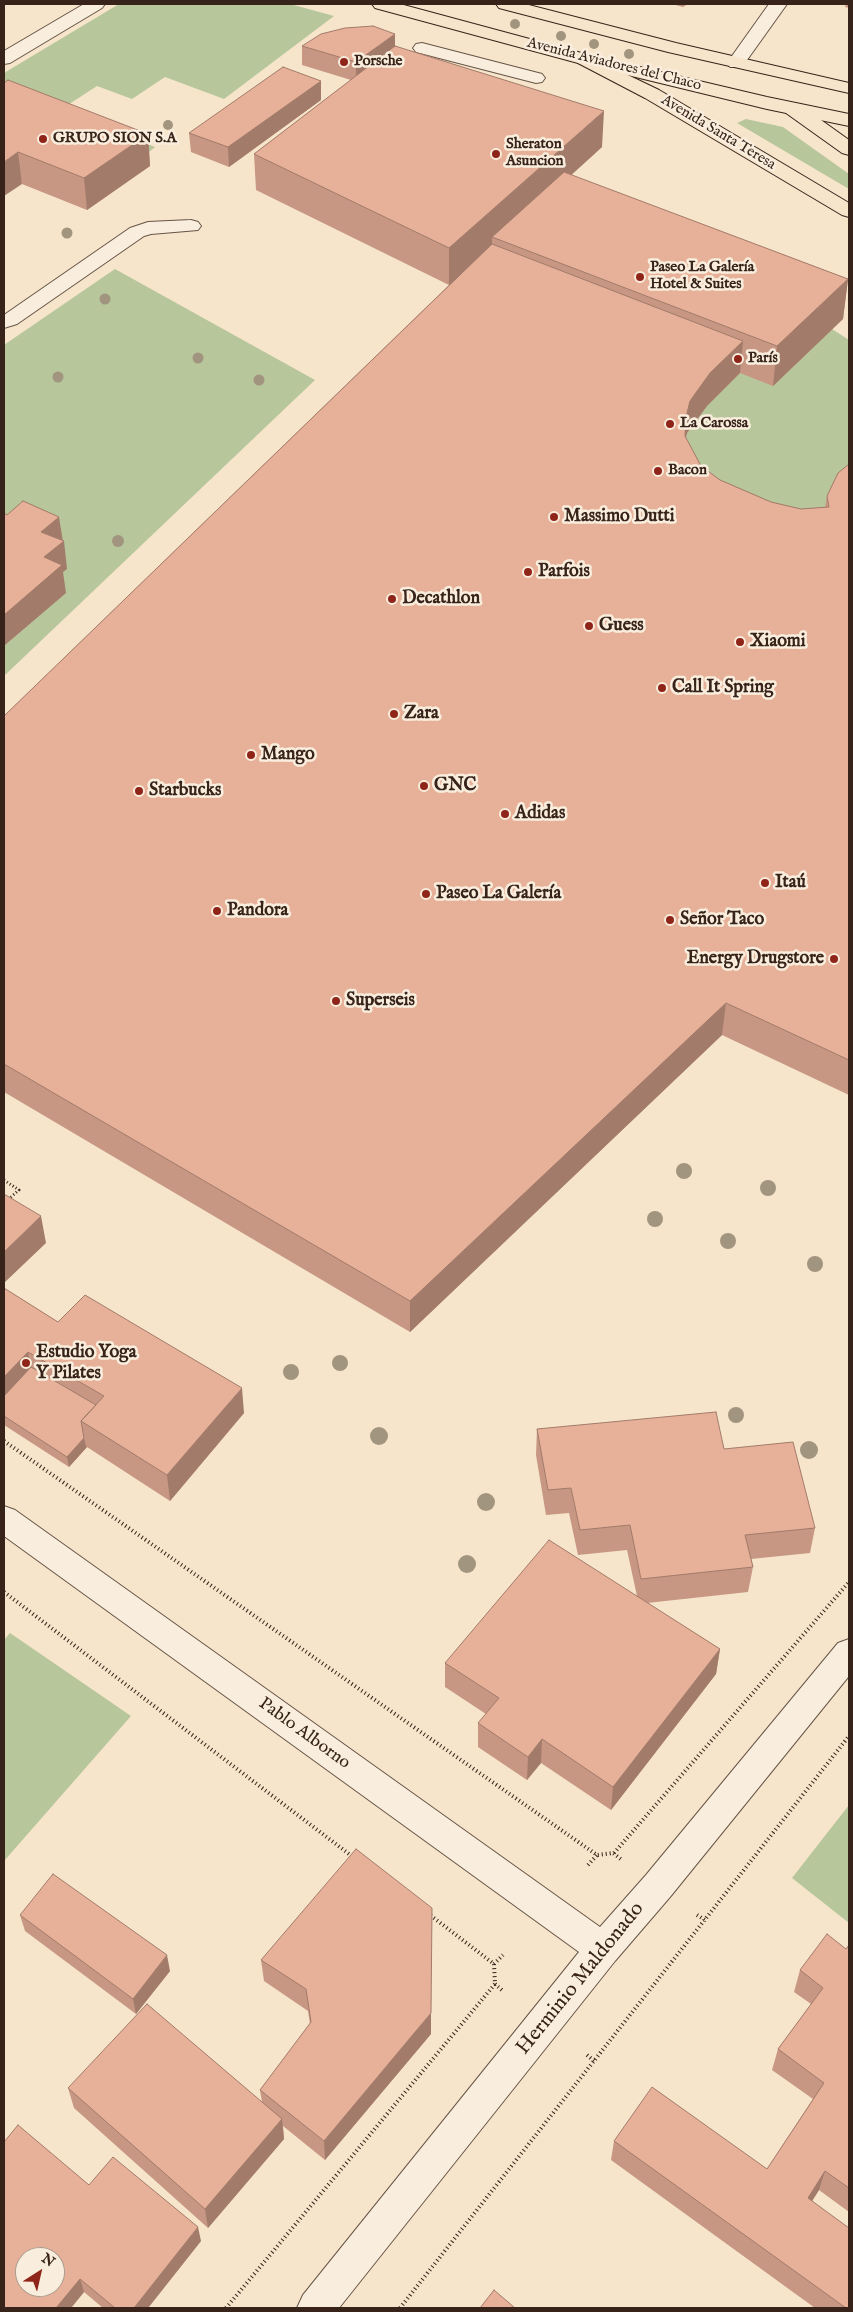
<!DOCTYPE html>
<meta charset="utf-8">
<style>
body{margin:0}
#map{position:relative;width:853px;height:2312px;overflow:hidden;background:#f6e5cb;font-family:"IM FELL English",serif}
canvas{display:block}
.frame{position:absolute;inset:0;border:5px solid #37231a;pointer-events:none}
.north{position:absolute;left:15px;top:2247px;width:50px;height:50px;box-sizing:border-box;background:#f9eedd;border:1px solid #ab9d8f;border-radius:50%;rotate:35deg;font-size:14px;font-weight:700;line-height:20px;text-align:center;color:#37231a}
.north::after{content:'';display:block;margin:auto;width:18px;height:22px;background:#8f2418;clip-path:polygon(50% 0,100% 100%,50% 72%,0 100%)}
</style>
<div id="map">
<canvas width="853" height="2312"></canvas>
<div class="frame"></div>
<div class="north">N</div>
</div>
<script>
const ctx = document.querySelector('canvas').getContext('2d');
ctx.lineJoin = 'round';
function fill(path, color) { ctx.fillStyle = color; ctx.fill(path, 'evenodd'); }
const shape = rows => new Path2D(rows.map(r => 'M' + r).join(''));
function trace(path, color, width, dash) { ctx.strokeStyle = color; ctx.lineWidth = width; ctx.lineCap = dash ? 'butt' : 'round'; ctx.setLineDash(dash || []); ctx.stroke(path); }
function drawText(font, color, halo, rows, align = 'center') {
  ctx.font = font + ' "IM FELL English",serif'; ctx.lineWidth = 5; ctx.setLineDash([]); ctx.textBaseline = 'middle'; ctx.strokeStyle = halo; ctx.fillStyle = color; for (const [text, x, y, turn = 0] of rows) {
    ctx.save(); ctx.translate(x, y); ctx.rotate((+turn || 0) * Math.PI / 180); ctx.textAlign = isNaN(turn) ? turn : align; if (halo) ctx.strokeText(text, 0, 0); ctx.fillText(text, 0, 0); ctx.restore();
  }
}
const green = shape([
 [119,4,290,4,334,16,224,99,165,77,132,99,97,86,60,110,155,147,138,161,4,117,4,73],
 [746,119,783,127,849,174,849,189,737,123],
 [115,269,315,380,4,676,4,646,65,593,4,539,4,345],
 [832,329,849,340,849,493,834,505,767,534,683,449,687,433,707,406,740,373],
 [10,1633,131,1716,4,1861,4,1640],
 [849,1805,849,1923,792,1878]
]);
const pathFar1 = shape([
 [4,1180,19,1190,4,1203]
]);
const path = shape([
 [4,1441,597,1855,613,1853,622,1860],
 [4,1592,353,1857],
 [614,1853,849,1582],
 [588,1865,597,1855],
 [697,1915,705,1920],
 [494,1964,503,1955],
 [495,1984,504,1992],
 [587,2055,594,2061],
 [226,2308,495,1984,494,1964,430,1915],
 [400,2308,849,1736]
]);
const service = shape([
 [769,4,787,4,742,67,730,67,727,63,769,4],
 [422,43,542,74,545,78,542,82,536,83,416,52,413,48,416,44,422,43],
 [191,220,198,222,201,226,198,230,151,234,144,236,17,324,4,328,4,315,130,228,148,222,191,220]
]);
const minor = shape([
 [84,4,105,4,102,8,10,63,4,64,4,51,84,4],
 [4,1506,15,1510,600,1927,646,1875,838,1643,849,1639,849,1676,670,1897,615,1961,339,2308,297,2308,303,2295,579,1952,4,1536,4,1506]
]);
const primary = shape([
 [584,54,659,90,849,203,849,217,842,215,645,98,578,63,575,59,578,55,584,54],
 [793,103,800,105,849,140,849,155,842,153,786,113,784,109,786,105,793,103]
]);
const trunk = shape([
 [372,4,400,4,589,55,767,97,849,114,849,126,767,109,578,63,375,8,372,4],
 [496,4,525,4,676,43,849,83,849,93,668,52,499,8,496,4]
]);
const trees = [
 [515,24,5],
 [561,36,5],
 [594,44,5],
 [629,54,5],
 [168,125,5],
 [67,233,5.5],
 [105,299,5.5],
 [198,358,5.5],
 [58,377,5.5],
 [259,380,5.5],
 [118,541,6],
 [684,1171,8],
 [768,1188,8],
 [655,1219,8],
 [728,1241,8],
 [815,1264,8],
 [340,1363,8],
 [291,1372,8],
 [736,1415,8],
 [379,1436,9],
 [809,1450,9],
 [486,1502,9],
 [467,1564,9]
];
const wall = shape([
 [672,4,688,4,683,7],
 [846,4,849,4,849,8,845,7],
 [302,46,395,47,602,147,571,175,848,279,843,319,773,386,740,373,707,406,687,433,686,438,701,466,720,480,771,502,801,509,825,507,827,496,849,464,849,1095,722,1035,410,1332,4,1092,4,716,449,285,256,190,254,154,351,80,302,65],
 [321,81,321,100,229,167,191,152,189,133],
 [4,83,148,134,150,166,87,210,22,184],
 [4,1288,58,1322,244,1413,170,1501,87,1447,69,1467,4,1425],
 [537,1429,724,1449,815,1528,810,1553,751,1559,753,1567,748,1592,647,1603,720,1649,716,1674,611,1810,541,1763,527,1780,478,1747,478,1723,486,1714,445,1687,445,1663,637,1596,627,1550,578,1555,569,1513,546,1515,536,1455],
 [20,1915,170,1971,136,2014,25,1931],
 [849,1945,849,2212,819,2190,812,2201,849,2308,815,2308,611,2160,614,2141,767,2169,813,2099,772,2070,778,2049,811,2004,794,1992,800,1970,846,1949],
 [261,1960,431,2034,325,2160,283,2126,284,2139,208,2228,74,2108,68,2088,262,2102,260,2090,310,2024,308,2011,264,1981],
 [89,2185,201,2241,148,2308,103,2308,84,2292,71,2308,4,2308]
]);
const shadedWall = shape([
 [395,34,395,53,356,81,356,62],
 [321,81,321,100,229,167,228,147],
 [604,111,602,147,500,240,492,237,492,247,449,285,449,248],
 [148,134,150,166,87,210,84,178],
 [18,152,22,184,4,196,4,162],
 [848,279,843,319,773,386,777,346],
 [743,341,740,373,707,406,687,433,683,449,686,417,690,401,710,373],
 [59,517,63,542,64,541,67,569,63,572,66,593,4,646,4,615,41,532],
 [726,1003,722,1035,410,1332,410,1301],
 [41,1216,46,1243,4,1283,4,1252],
 [28,1352,33,1378,7,1404,4,1388,4,1377],
 [242,1388,244,1413,170,1501,167,1475],
 [84,1438,86,1446,87,1447,69,1467,67,1457],
 [720,1649,716,1674,611,1810,613,1787],
 [542,1739,541,1763,527,1780,528,1757],
 [167,1955,170,1971,136,2014,133,1999],
 [431,2013,431,2034,325,2160,324,2141],
 [282,2119,284,2139,208,2228,205,2209],
 [825,2171,819,2190,802,2217,808,2198],
 [198,2227,201,2241,148,2308,134,2308],
 [80,2279,84,2292,71,2308,56,2308]
]);
const building = shape([
 [373,26,395,34,356,62,302,46,321,34,345,28,373,26],
 [395,46,604,111,449,248,254,154,395,46],
 [283,67,321,81,228,147,189,133,283,67],
 [8,80,148,134,84,178,18,152,4,162,4,83,8,80],
 [564,172,848,279,777,346,492,237,564,172],
 [492,244,743,341,710,373,690,401,686,417,685,436,701,466,720,480,771,502,801,509,829,507,827,496,838,473,849,464,849,1060,726,1003,410,1301,4,1064,4,716,492,244],
 [23,501,59,517,41,532,64,541,44,557,62,565,4,615,4,513,7,515,23,501],
 [4,1194,41,1216,4,1252,4,1194],
 [4,1288,58,1322,85,1295,242,1388,167,1475,81,1421,104,1396,28,1352,4,1377,4,1288],
 [31,1367,96,1405,81,1421,84,1438,67,1457,4,1416,4,1396,31,1367],
 [716,1412,724,1449,793,1442,815,1528,745,1535,753,1567,641,1579,630,1525,580,1530,571,1488,548,1490,537,1429,716,1412],
 [549,1540,720,1649,613,1787,542,1739,528,1757,478,1723,499,1698,445,1663,549,1540],
 [356,1849,432,1908,431,2013,324,2141,260,2090,311,2022,306,1989,261,1960,356,1849],
 [53,1874,167,1955,133,1999,20,1915,53,1874],
 [827,1934,846,1949,849,1945,849,2188,825,2171,808,2198,849,2228,849,2308,846,2308,614,2141,652,2087,767,2169,824,2083,778,2049,823,1988,800,1970,827,1934],
 [147,2004,282,2119,205,2209,68,2088,147,2004],
 [18,2125,89,2185,113,2157,198,2227,134,2308,115,2308,80,2279,56,2308,4,2308,4,2142,18,2125],
 [25,2257,55,2257,55,2287,25,2287,25,2257],
 [494,2290,515,2308,480,2308,494,2290]
]);
const markers = [
 [344,62,5,"#8f2418"],
 [43,139,5,"#8f2418"],
 [496,154,5,"#8f2418"],
 [640,277,5,"#8f2418"],
 [738,359,5,"#8f2418"],
 [670,424,5,"#8f2418"],
 [658,471,5,"#8f2418"],
 [554,517,5,"#8f2418"],
 [528,572,5,"#8f2418"],
 [392,599,5,"#8f2418"],
 [589,626,5,"#8f2418"],
 [740,642,5,"#8f2418"],
 [662,688,5,"#8f2418"],
 [394,714,5,"#8f2418"],
 [251,755,5,"#8f2418"],
 [424,786,5,"#8f2418"],
 [139,791,5,"#8f2418"],
 [505,814,5,"#8f2418"],
 [765,883,5,"#8f2418"],
 [426,894,5,"#8f2418"],
 [217,911,5,"#8f2418"],
 [670,920,5,"#8f2418"],
 [834,959,5,"#8f2418"],
 [336,1001,5,"#8f2418"],
 [26,1363,5,"#8f2418"]
];
const farPoinames = [
 ["Porsche",354,62],
 ["GRUPO SION S.A",53,139],
 ["Sheraton",506,145],
 ["Asuncion",506,162],
 ["Paseo La Galería",650,268],
 ["Hotel & Suites",650,285],
 ["París",748,359],
 ["La Carossa",680,424],
 ["Bacon",668,471]
];
const farStreetnames = [
 ["Avenida Aviadores del Chaco",614,65,14],
 ["Avenida Santa Teresa",718,133,31]
];
const poiNames = [
 ["Massimo Dutti",564,517],
 ["Parfois",538,572],
 ["Decathlon",402,599],
 ["Guess",599,626],
 ["Xiaomi",750,642],
 ["Call It Spring",672,688],
 ["Zara",404,714],
 ["Mango",261,755],
 ["GNC",434,786],
 ["Starbucks",149,791],
 ["Adidas",515,814],
 ["Itaú",775,883],
 ["Paseo La Galería",436,894],
 ["Pandora",227,911],
 ["Señor Taco",680,920],
 ["Energy Drugstore",824,959,"right"],
 ["Superseis",346,1001],
 ["Estudio Yoga",36,1353],
 ["Y Pilates",36,1374]
];
const streetNames = [
 ["Pablo Alborno",304,1734,36]
];
const nearStreetnames = [
 ["Herminio Maldonado",581,1979,-51]
];
fill(green, '#b7c69b');
trace(service, '#675446', 2);
trace(minor, '#675446', 2);
trace(primary, '#37231a', 2);
trace(trunk, '#37231a', 2);
trace(pathFar1, '#37231a', 3, [1, 2.5]);
trace(path, '#37231a', 4, [1, 3]);
fill(service, '#f9eedd');
fill(minor, '#f9eedd');
fill(primary, '#f6e5cb');
fill(trunk, '#f6e5cb');
ctx.fillStyle = '#a2957f';
for (const [x, y, r] of trees) { ctx.beginPath(); ctx.arc(x, y, r, 0, 2 * Math.PI); ctx.fill(); }
fill(wall, '#c79783');
fill(shadedWall, '#a27b6a');
fill(building, '#e7b098');
trace(building, '#a27b6a', 1);
for (const [x, y, r, color] of markers) { const dot = new Path2D(); dot.arc(x, y, r, 0, 2 * Math.PI); ctx.fillStyle = color; ctx.fill(dot); trace(dot, '#f9eedd', 2); }
drawText('bold 15px', '#37231a', '#f9eedd', farPoinames, 'left');
drawText('15px', '#37231a', '#f9eedd', farStreetnames);
drawText('bold 18px', '#37231a', '#f9eedd', poiNames, 'left');
drawText('18px', '#37231a', '#f9eedd', streetNames);
drawText('21px', '#37231a', '#f9eedd', nearStreetnames);
</script>
